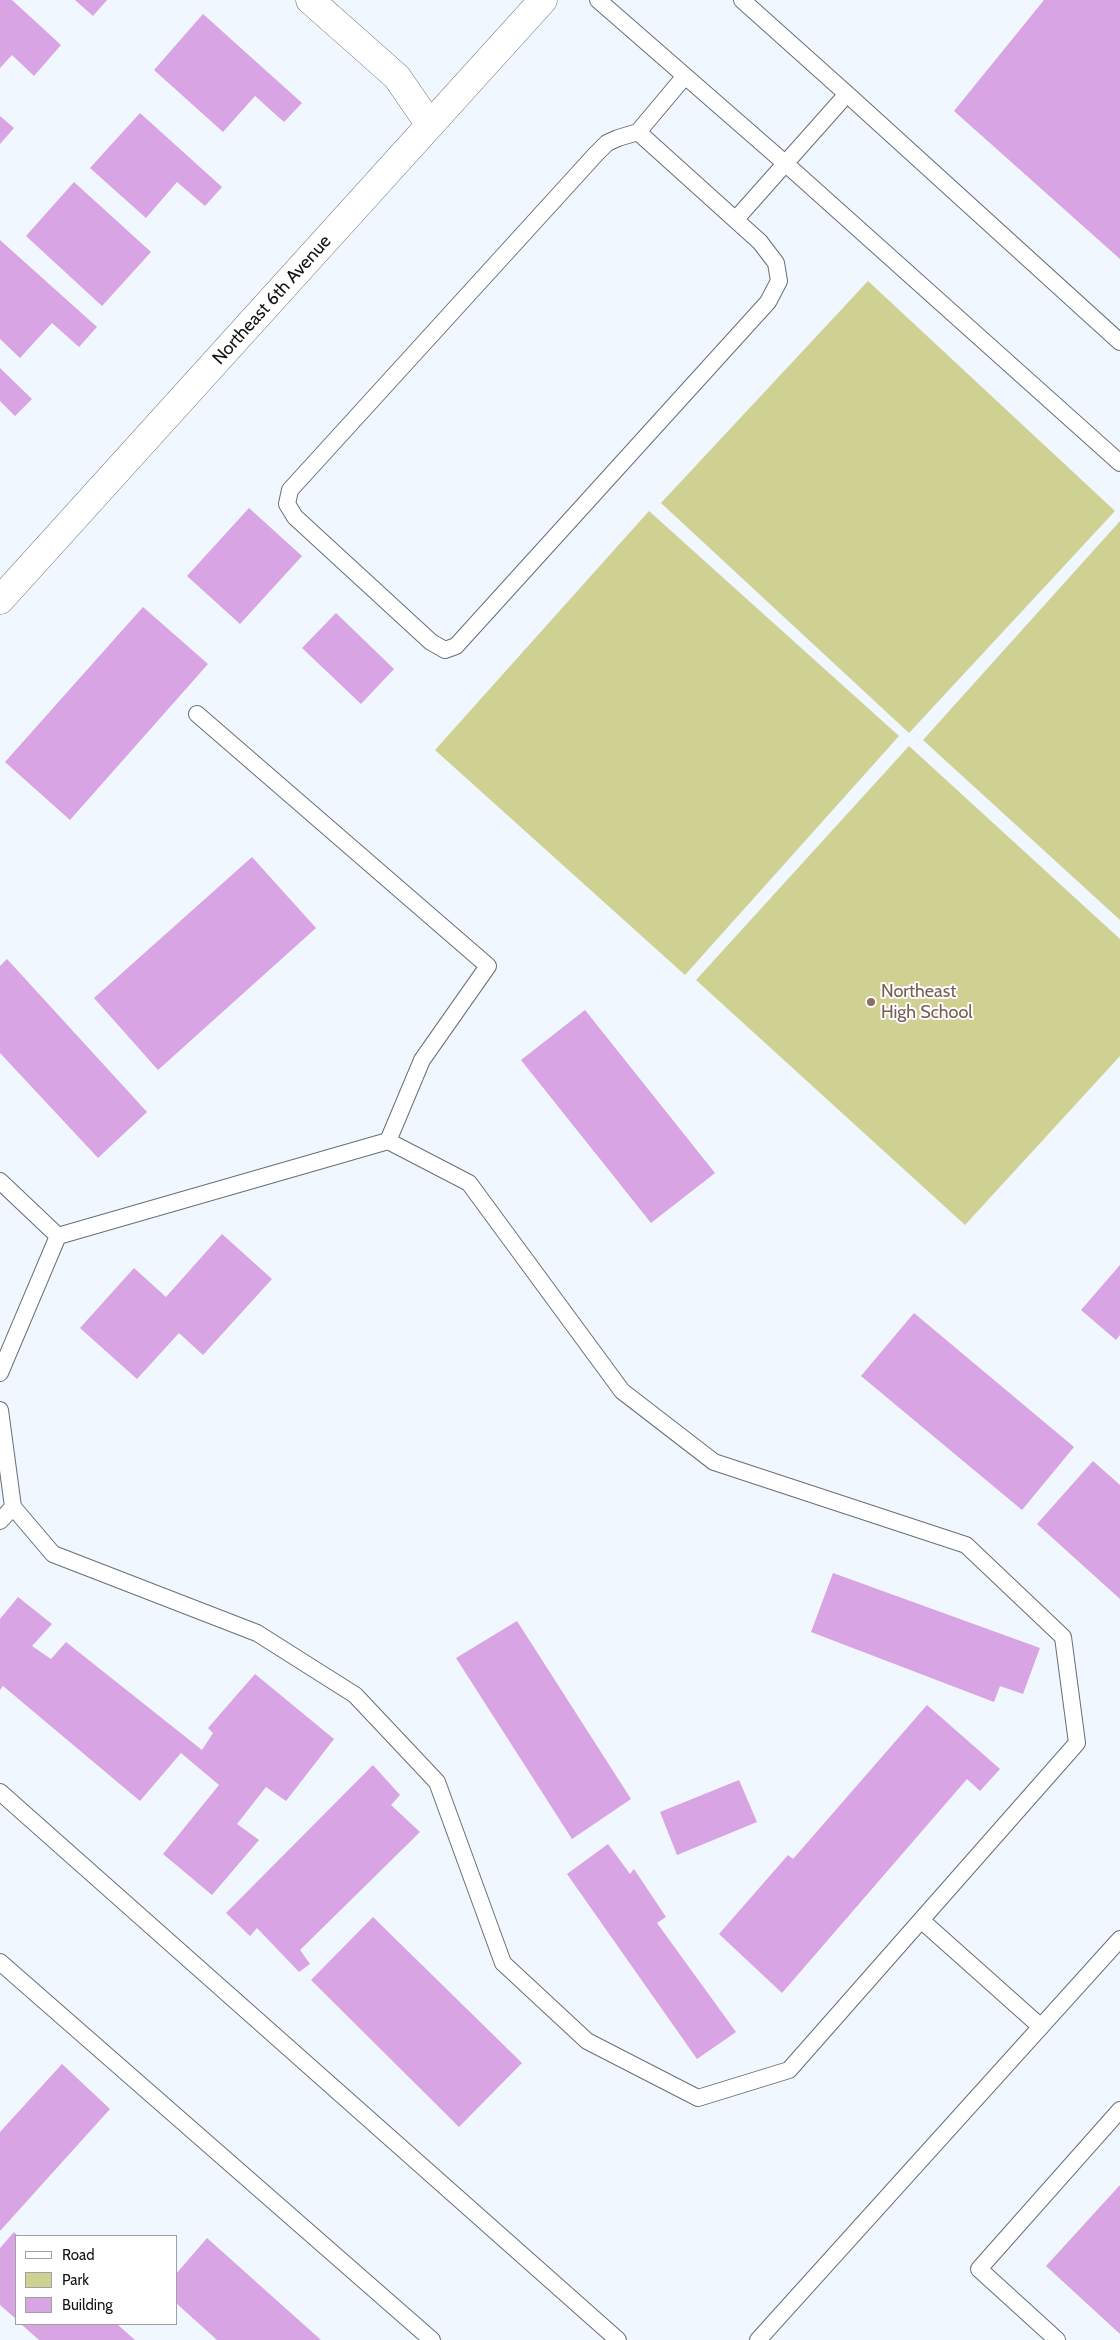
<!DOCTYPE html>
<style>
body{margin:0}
#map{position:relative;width:1120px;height:2340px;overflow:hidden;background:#f0f7ff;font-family:Cabin,sans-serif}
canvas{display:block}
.legend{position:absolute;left:15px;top:2235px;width:162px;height:90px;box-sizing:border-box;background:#fff;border:1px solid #a0a1a2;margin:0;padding:6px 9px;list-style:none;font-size:15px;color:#111417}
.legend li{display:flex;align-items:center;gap:10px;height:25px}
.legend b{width:25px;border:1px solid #a0a1a2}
</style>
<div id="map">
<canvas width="1120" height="2340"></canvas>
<ul class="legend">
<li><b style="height:6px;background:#fff"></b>Road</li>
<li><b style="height:14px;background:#ced192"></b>Park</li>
<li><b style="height:14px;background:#d8a4e4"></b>Building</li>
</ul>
</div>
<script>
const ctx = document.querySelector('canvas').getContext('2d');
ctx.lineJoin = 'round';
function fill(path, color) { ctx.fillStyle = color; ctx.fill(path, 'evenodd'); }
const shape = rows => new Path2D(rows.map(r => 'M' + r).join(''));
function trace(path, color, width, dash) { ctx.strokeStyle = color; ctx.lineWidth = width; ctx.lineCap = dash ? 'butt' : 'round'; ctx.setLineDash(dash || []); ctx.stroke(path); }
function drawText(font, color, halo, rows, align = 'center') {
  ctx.font = font + ' Cabin,sans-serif'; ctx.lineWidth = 4; ctx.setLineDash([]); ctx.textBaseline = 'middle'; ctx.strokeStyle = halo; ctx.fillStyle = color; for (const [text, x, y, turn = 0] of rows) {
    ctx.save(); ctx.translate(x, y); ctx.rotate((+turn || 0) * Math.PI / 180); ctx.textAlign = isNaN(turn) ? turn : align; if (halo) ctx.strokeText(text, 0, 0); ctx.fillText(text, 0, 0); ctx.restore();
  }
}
const green = shape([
 [868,281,1115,511,909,733,661,503],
 [649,511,899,736,685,975,435,750],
 [1120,521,1120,920,923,740],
 [909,746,1120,939,1120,1056,965,1225,696,980]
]);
const building = shape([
 [0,0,12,0,61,45,34,76,12,55,0,68],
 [75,0,107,0,93,16],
 [1044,0,1120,0,1120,259,954,111],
 [203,14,302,103,284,122,255,96,223,132,154,70],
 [140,113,222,187,205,206,177,182,146,218,90,168],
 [0,116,14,128,0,144],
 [74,182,151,252,102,306,26,236],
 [0,240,97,327,79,347,52,323,20,358,0,339],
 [0,368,32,399,15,416,0,401],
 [249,508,302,556,240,624,187,576],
 [143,607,208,664,70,820,5,762],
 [336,613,394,669,361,704,302,648],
 [252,857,316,928,158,1070,94,998],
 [7,959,147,1112,98,1158,0,1053,0,966],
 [585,1010,715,1173,651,1223,521,1060],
 [222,1234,272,1279,203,1355,179,1333,137,1379,80,1328,134,1268,166,1297],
 [1120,1265,1120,1335,1116,1340,1081,1310],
 [914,1313,1074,1447,1022,1510,861,1376],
 [1093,1461,1120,1485,1120,1599,1037,1524],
 [833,1573,1040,1648,1023,1694,1000,1686,994,1702,811,1632],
 [18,1597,52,1624,32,1646,51,1659,66,1642,202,1750,213,1733,208,1728,255,1674,334,1739,286,1801,266,1787,237,1824,259,1840,212,1895,163,1854,219,1785,181,1753,140,1801,3,1686,0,1690,0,1619],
 [517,1621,631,1799,572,1839,456,1658],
 [927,1705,1000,1769,980,1791,967,1779,782,1993,719,1934,788,1855,793,1859],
 [373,1765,400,1795,391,1805,420,1832,300,1950,310,1964,299,1972,257,1928,250,1936,226,1913],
 [739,1780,757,1822,677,1855,660,1812],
 [608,1844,630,1874,634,1869,666,1917,657,1923,736,2032,697,2059,567,1874],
 [373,1917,522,2063,459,2127,311,1980],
 [62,2064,110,2109,0,2231,0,2132],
 [1120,2185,1120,2334,1046,2266],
 [14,2232,18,2236,16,2236,16,2319,0,2305,0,2248],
 [207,2238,321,2340,217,2340,176,2303,176,2274],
 [21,2324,117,2324,135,2340,39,2340]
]);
const lane = shape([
 [598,0,786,164,1120,463],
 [847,94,1120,342],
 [638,132,760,242,776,263,779,281,768,302,456,646,445,650,431,642,295,517,287,504,290,490,596,154,607,143,618,138,638,132,685,76],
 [736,219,847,94,742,0],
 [197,714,488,966,422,1060,388,1141],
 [0,1181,58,1236],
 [0,1373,58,1236,388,1141,469,1183,622,1391,714,1462,966,1545,1063,1637,1077,1743,789,2070,698,2098,587,2041,503,1963,437,1782,355,1695,257,1633,53,1554,13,1507,0,1410],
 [0,1521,13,1507],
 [0,1792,618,2340],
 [921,1920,1041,2027],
 [0,1962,432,2340],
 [758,2340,1120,1939],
 [1057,2340,979,2269,1120,2110]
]);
const street = shape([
 [310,0,397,77,430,125]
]);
const secondary = shape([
 [0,600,543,0]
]);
const markers = [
 [871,1002,5,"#8d6e63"]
];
const streetNames = [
 ["Northeast 6th Avenue",272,300,-48]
];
const educationNames = [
 ["Northeast",881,992],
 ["High School",881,1013]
];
fill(green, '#ced192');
fill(building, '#d8a4e4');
trace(lane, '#676f78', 18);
trace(street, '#676f78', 29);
trace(secondary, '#676f78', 29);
trace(lane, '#fff', 16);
trace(street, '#fff', 28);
trace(secondary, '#fff', 28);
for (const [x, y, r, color] of markers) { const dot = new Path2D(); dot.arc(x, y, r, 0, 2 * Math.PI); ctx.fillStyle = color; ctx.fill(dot); trace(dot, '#fff', 2); }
drawText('18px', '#111417', '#fff', streetNames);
drawText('18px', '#785e54', '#fff', educationNames, 'left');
</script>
